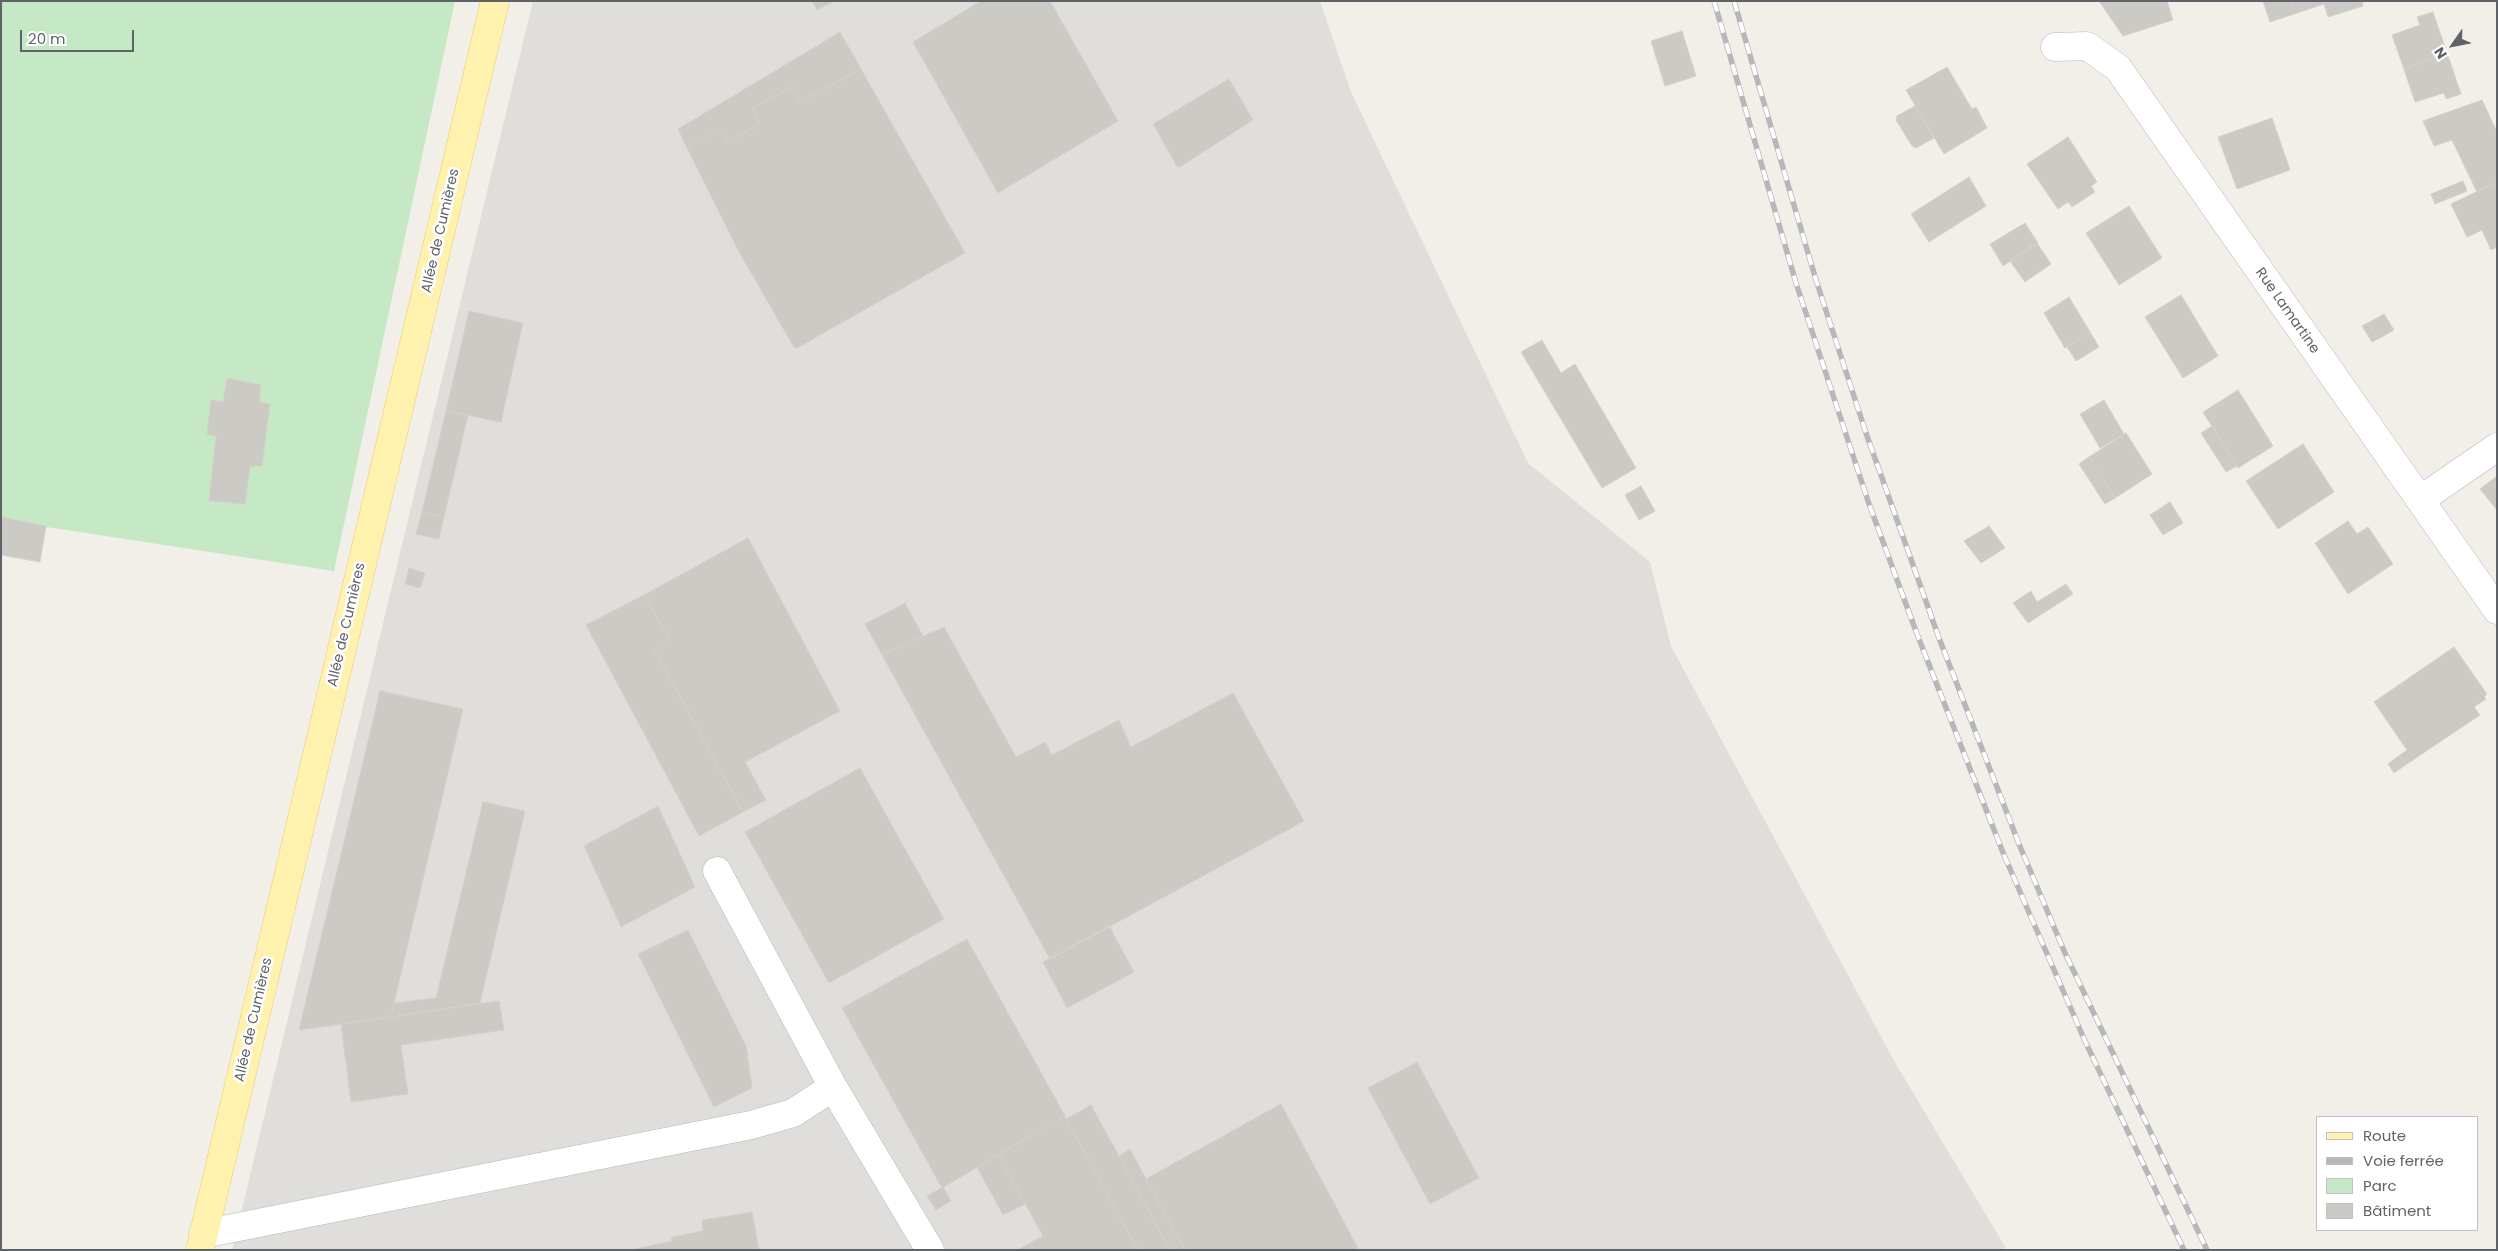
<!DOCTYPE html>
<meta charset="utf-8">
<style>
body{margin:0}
#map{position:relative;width:2498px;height:1251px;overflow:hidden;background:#f1efe8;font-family:Poppins,sans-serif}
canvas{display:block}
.frame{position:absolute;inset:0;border:2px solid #5f6368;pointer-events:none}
.legend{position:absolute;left:2316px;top:1116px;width:162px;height:115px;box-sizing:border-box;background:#fff;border:1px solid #bfc1c3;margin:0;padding:6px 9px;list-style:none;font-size:15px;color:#5f6368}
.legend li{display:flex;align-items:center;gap:10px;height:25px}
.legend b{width:25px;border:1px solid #bfc1c3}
.north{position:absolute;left:2428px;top:20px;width:50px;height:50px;-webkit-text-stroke:4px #fff;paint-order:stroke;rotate:237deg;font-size:14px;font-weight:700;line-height:20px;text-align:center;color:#5f6368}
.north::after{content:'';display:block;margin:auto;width:18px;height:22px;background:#5f6368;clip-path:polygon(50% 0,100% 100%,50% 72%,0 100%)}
.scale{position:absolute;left:20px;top:30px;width:114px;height:22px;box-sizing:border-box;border:2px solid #5f6368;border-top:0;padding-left:6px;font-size:15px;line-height:18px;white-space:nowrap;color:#5f6368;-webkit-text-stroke:4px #fff;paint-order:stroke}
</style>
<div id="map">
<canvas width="2498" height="1251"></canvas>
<div class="frame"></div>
<ul class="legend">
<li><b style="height:6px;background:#fff2af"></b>Route</li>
<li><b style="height:6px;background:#b6b7b8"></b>Voie ferrée</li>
<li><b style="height:14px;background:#c5e8c5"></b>Parc</li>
<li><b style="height:14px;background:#cccac5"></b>Bâtiment</li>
</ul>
<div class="north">N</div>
<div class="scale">20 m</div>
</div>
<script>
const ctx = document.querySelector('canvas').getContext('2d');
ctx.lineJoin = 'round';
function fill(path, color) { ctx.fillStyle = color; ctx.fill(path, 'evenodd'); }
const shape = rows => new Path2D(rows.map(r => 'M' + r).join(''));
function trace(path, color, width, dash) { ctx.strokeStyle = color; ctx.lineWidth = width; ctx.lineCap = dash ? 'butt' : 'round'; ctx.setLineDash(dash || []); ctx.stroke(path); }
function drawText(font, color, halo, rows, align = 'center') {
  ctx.font = font + ' Poppins,sans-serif'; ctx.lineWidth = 5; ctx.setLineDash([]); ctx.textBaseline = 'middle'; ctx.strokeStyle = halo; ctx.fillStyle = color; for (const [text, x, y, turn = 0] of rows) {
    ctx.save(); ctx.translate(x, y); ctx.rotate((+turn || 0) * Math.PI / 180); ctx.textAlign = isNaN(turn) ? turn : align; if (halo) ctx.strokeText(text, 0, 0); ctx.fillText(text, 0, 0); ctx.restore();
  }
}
const industrial = shape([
 [533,1,1320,1,1351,92,1528,463,1650,562,1671,646,1893,1059,2007,1250,232,1250]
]);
const green = shape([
 [1,1,455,1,334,571,1,520]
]);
const building = shape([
 [812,1,834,1,817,10,812,1],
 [981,1,1050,1,1118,121,998,193,913,42,981,1],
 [2099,1,2167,1,2173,20,2123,36,2099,1],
 [2263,1,2294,1,2291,2,2294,14,2270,22,2263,1],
 [2323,1,2362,1,2363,6,2328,17,2323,1],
 [2323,1,2324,4,2294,14,2291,2,2323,1],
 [2433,12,2447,53,2404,69,2392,35,2420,25,2417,17,2433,12],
 [1682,31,1696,76,1665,86,1651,41,1682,31],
 [840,32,861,69,800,102,792,87,752,108,760,124,728,142,721,129,687,148,678,129,840,32],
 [2447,53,2461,94,2446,99,2444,93,2415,102,2404,69,2447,53],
 [1947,67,1972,109,1976,107,1987,128,1944,154,1906,90,1947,67],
 [861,69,965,253,795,349,738,250,687,148,721,129,728,142,760,124,752,108,792,87,800,102,861,69],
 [1229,79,1253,120,1178,168,1153,124,1229,79],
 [2482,100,2497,132,2497,182,2477,192,2452,140,2434,146,2423,121,2482,100],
 [1915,106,1934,138,1916,148,1912,146,1896,120,1897,116,1915,106],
 [2272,118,2290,170,2237,189,2218,137,2272,118],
 [2068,137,2097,182,2091,186,2095,192,2072,207,2068,202,2058,209,2027,164,2068,137],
 [1969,177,1986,206,1929,242,1911,214,1969,177],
 [2463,181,2467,191,2435,204,2431,194,2463,181],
 [2497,182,2497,247,2491,250,2482,230,2467,237,2451,204,2497,182],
 [2129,206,2162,258,2119,285,2086,233,2129,206],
 [2025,223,2038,243,2003,266,1990,244,2025,223],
 [2037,243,2051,264,2025,282,2010,261,2037,243],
 [2181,295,2218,356,2183,378,2145,317,2181,295],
 [2069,297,2090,332,2065,348,2044,313,2069,297],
 [469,311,523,323,501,422,446,411,469,311],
 [2384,314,2394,330,2378,339,2368,323,2384,314],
 [2368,323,2378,339,2372,342,2362,326,2368,323],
 [2090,332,2099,347,2076,361,2067,347,2090,332],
 [1542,340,1561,373,1575,364,1636,468,1602,488,1521,352,1542,340],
 [227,378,261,385,259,402,270,404,262,466,250,466,245,504,209,501,216,436,207,434,211,400,223,402,227,378],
 [2238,390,2273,446,2238,468,2203,412,2238,390],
 [2104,400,2124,434,2100,448,2080,414,2104,400],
 [446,411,468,415,444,517,422,512,446,411],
 [2212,426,2237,466,2226,472,2201,433,2212,426],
 [2126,433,2152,474,2115,498,2089,457,2126,433],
 [2303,444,2334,492,2278,529,2246,481,2303,444],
 [2089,457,2115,498,2105,504,2079,464,2089,457],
 [2497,476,2497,510,2480,489,2497,476],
 [1641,486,1655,511,1639,520,1625,495,1641,486],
 [2170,502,2183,523,2163,535,2150,515,2170,502],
 [422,512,444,517,439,539,416,534,422,512],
 [1,517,46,526,40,562,1,555,1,517],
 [2348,521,2357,534,2368,527,2393,564,2348,594,2315,543,2348,521],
 [1989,526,2005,548,1981,563,1964,541,1989,526],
 [748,538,840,711,745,762,766,800,743,812,654,649,669,639,644,595,748,538],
 [409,568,425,573,420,588,405,584,409,568],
 [2066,584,2073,594,2028,623,2013,603,2031,591,2037,602,2066,584],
 [644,595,669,639,654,649,743,812,699,836,586,625,644,595],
 [905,603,923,636,882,655,865,624,905,603],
 [944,627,1016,757,1045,742,1052,755,1119,720,1131,747,1233,693,1304,821,1050,959,882,655,944,627],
 [2454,647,2487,694,2484,697,2486,699,2474,707,2480,715,2407,764,2400,755,2407,750,2374,702,2454,647],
 [380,691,463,709,394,1003,391,1017,299,1030,380,691],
 [2400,755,2407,764,2394,773,2388,764,2400,755],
 [860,768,944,919,829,983,745,832,860,768],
 [483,802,525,811,480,1003,391,1017,394,1003,436,998,483,802],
 [658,806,695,887,621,927,584,846,658,806],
 [1109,926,1134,972,1067,1008,1043,962,1109,926],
 [688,930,746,1046,752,1088,714,1107,638,954,688,930],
 [967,939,1065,1116,942,1188,842,1008,967,939],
 [499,1001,504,1030,401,1045,408,1094,351,1102,341,1024,499,1001],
 [1417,1062,1479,1178,1430,1204,1368,1088,1417,1062],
 [1281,1104,1359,1250,1185,1250,1146,1179,1281,1104],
 [1091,1105,1119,1156,1170,1250,1138,1250,1066,1119,1091,1105],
 [1065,1116,1066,1119,1138,1250,1017,1250,1043,1236,998,1155,1065,1116],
 [1130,1149,1146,1179,1185,1250,1170,1250,1119,1156,1130,1149],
 [998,1155,1025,1204,1003,1215,977,1167,998,1155],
 [943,1187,951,1201,936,1210,927,1196,943,1187],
 [752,1212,759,1250,630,1250,672,1241,671,1237,703,1231,702,1220,752,1212]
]);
const minor = shape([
 [2055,47,2087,46,2118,68,2497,610],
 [2420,500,2497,447],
 [833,1087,930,1250],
 [203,1234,751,1125,793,1113,833,1087,717,871]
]);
const major = shape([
 [200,1250,495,1]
]);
const rail = shape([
 [1714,1,1796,283,1868,501,1917,634,2004,855,2085,1041,2184,1250],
 [1734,1,1816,280,1866,433,1939,638,2019,844,2065,953,2207,1250]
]);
const streetNames = [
 ["Allée de Cumières",441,231,-77],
 ["Rue Lamartine",2287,311,55],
 ["Allée de Cumières",347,625,-77],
 ["Allée de Cumières",254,1020,-77]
];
fill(industrial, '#e0deda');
fill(green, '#c5e8c5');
fill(building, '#cccac5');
trace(building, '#d6d1c6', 1);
trace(minor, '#b5b8bc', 29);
trace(major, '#f2c960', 29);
trace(minor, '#fff', 28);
trace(major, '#fff2af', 28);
trace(rail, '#b6b7b8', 5.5);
trace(rail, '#fff', 4, [11]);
drawText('14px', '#5f6368', '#fff', streetNames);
</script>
